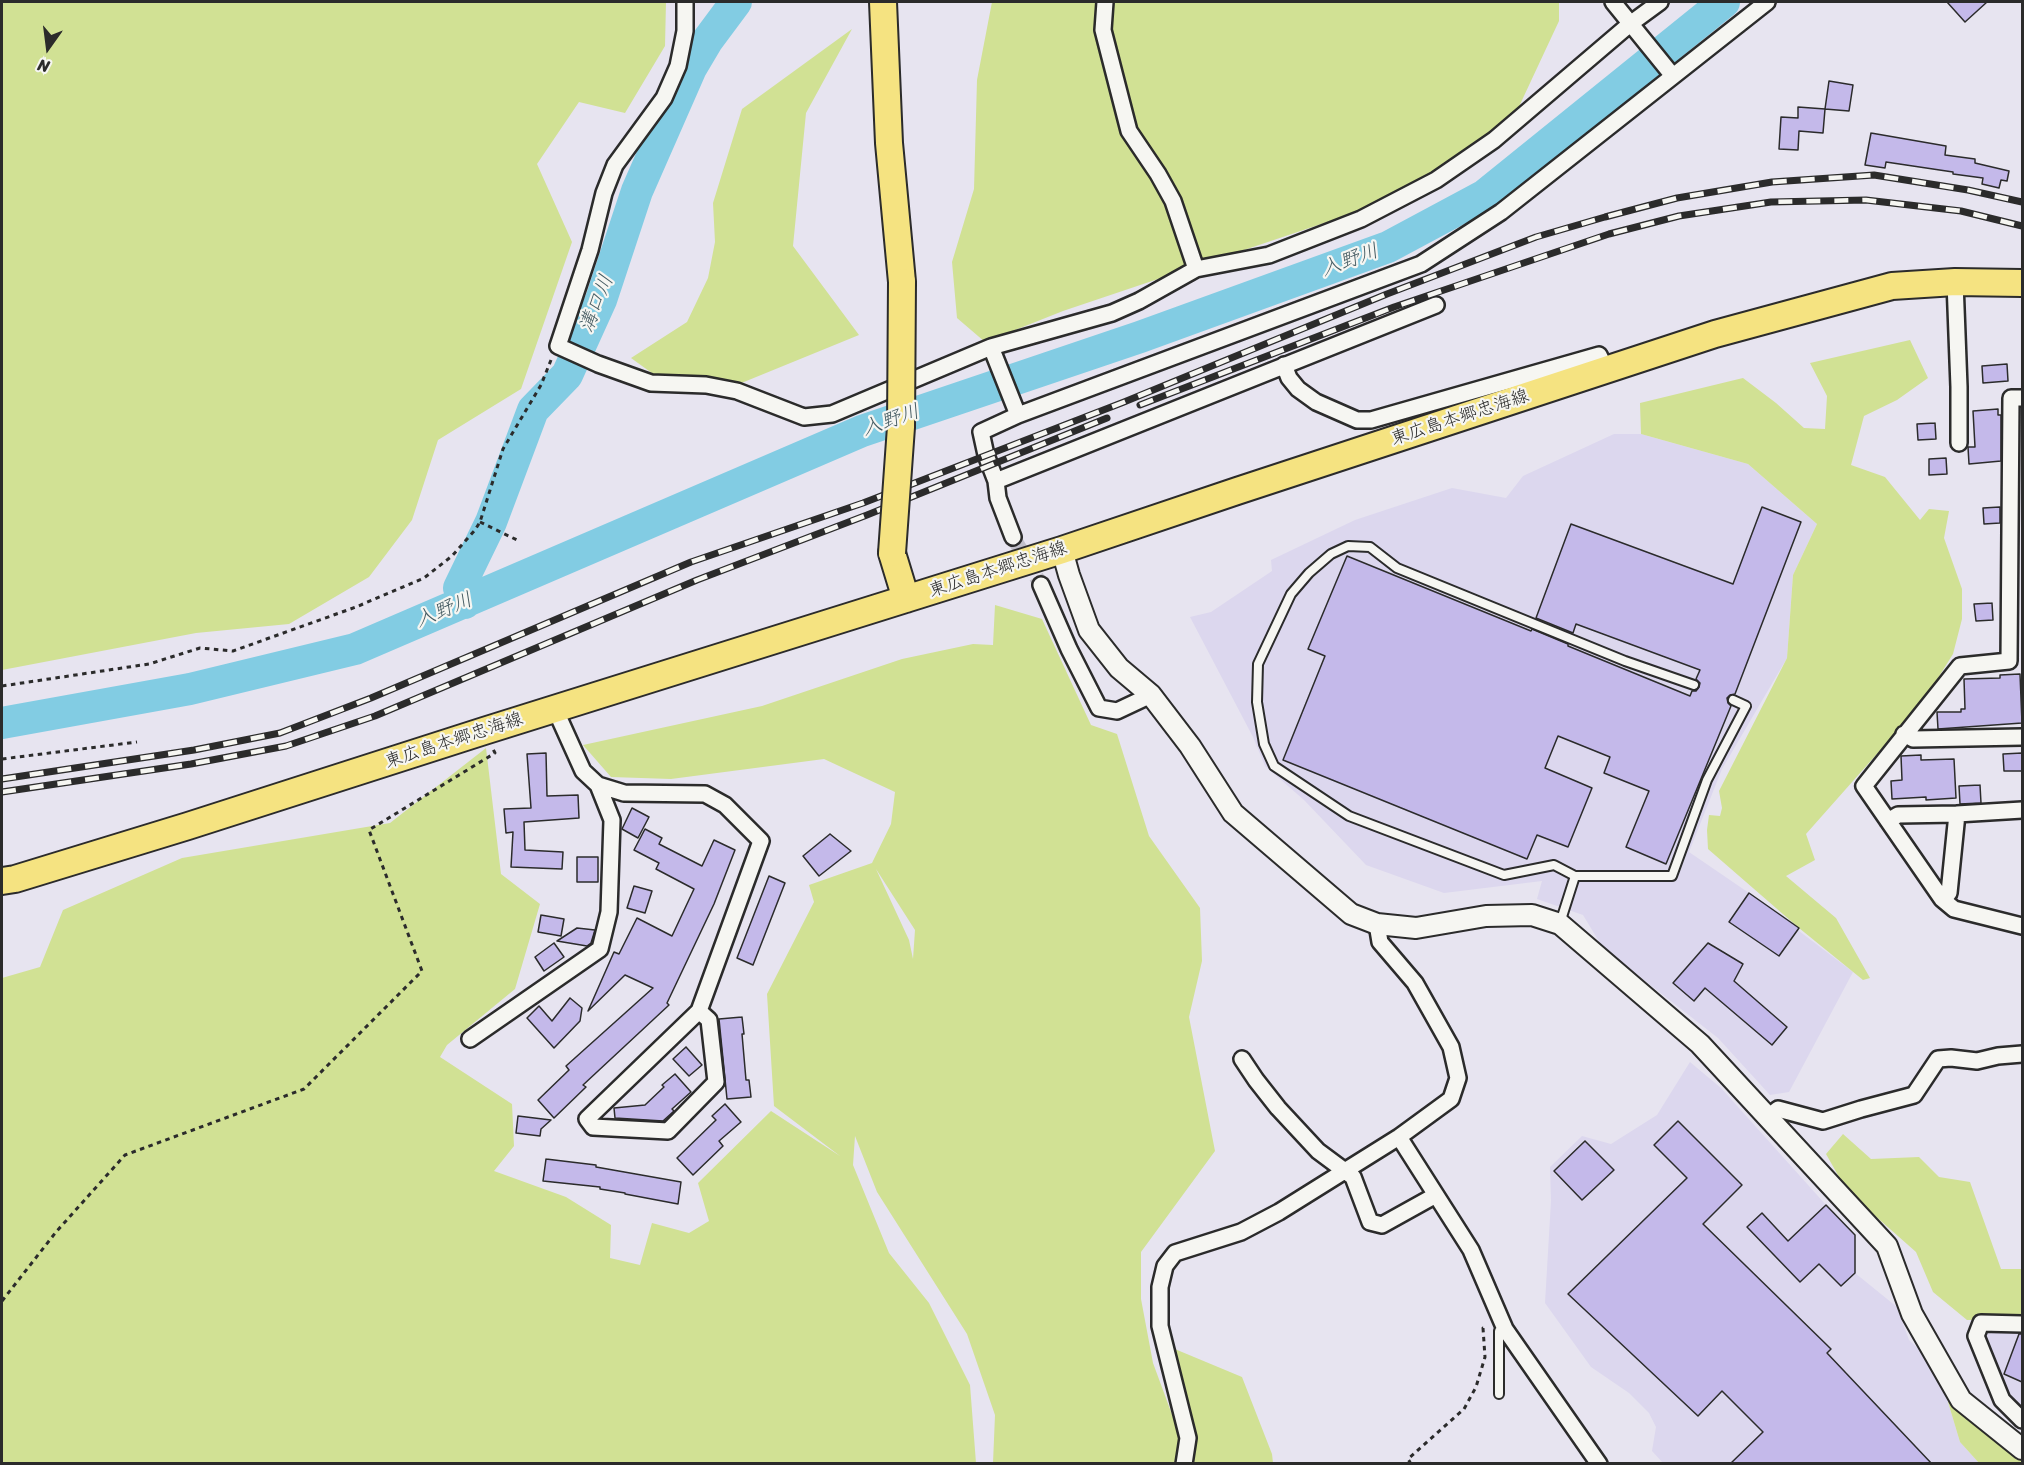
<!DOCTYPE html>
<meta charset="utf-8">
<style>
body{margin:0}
#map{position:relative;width:2024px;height:1465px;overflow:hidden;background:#e7e4f0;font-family:Sriracha,sans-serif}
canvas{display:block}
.frame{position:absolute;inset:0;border:3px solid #2b2b2b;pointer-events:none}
.north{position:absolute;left:18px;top:18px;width:60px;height:60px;-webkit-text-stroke:4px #f6f6f2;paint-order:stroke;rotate:194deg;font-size:16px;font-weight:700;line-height:24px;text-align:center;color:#2b2b2b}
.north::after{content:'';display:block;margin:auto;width:21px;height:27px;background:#2b2b2b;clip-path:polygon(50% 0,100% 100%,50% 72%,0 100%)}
</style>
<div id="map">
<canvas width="2024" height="1465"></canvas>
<div class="frame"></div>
<div class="north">N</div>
</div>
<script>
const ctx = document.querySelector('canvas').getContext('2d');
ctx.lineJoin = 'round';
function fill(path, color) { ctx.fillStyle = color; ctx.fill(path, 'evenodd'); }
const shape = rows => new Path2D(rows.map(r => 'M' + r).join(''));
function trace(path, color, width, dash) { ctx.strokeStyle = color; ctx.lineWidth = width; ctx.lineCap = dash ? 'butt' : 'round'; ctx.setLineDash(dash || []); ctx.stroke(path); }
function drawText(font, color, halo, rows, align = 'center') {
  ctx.font = font + ' Sriracha,"Klee One",sans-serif'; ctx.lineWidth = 4.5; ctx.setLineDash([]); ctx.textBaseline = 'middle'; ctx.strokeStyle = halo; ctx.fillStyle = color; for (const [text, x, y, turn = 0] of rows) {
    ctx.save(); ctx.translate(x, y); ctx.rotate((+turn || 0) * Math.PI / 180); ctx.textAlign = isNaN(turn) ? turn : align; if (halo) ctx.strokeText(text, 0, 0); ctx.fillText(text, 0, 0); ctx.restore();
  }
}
const built = shape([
 [1614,434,1641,434,1748,464,1817,524,1793,575,1787,658,1722,769,1689,852,1749,893,1853,972,1789,1092,1770,1095,1718,1038,1603,948,1583,915,1537,899,1542,881,1444,893,1366,865,1304,800,1265,766,1253,737,1190,617,1211,612,1272,571,1271,560,1355,520,1452,488,1506,498,1523,476],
 [1690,1062,1721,1088,1826,1205,1855,1273,1897,1307,1909,1340,1928,1358,1948,1402,1960,1442,1979,1463,1663,1463,1652,1451,1656,1427,1649,1413,1629,1393,1591,1367,1545,1303,1551,1201,1550,1167,1582,1136,1611,1144,1657,1115],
 [1988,1328,2022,1333,2022,1412,2001,1387,1982,1339]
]);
const green = shape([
 [2,2,666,2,665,46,625,113,579,102,537,164,572,242,521,389,438,440,412,520,369,577,289,624,196,633,2,670],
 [992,2,1559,2,1559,21,1502,143,1354,213,1063,311,985,342,957,318,952,262,974,189,977,80],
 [852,29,806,113,793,246,859,335,739,384,656,376,631,358,687,322,708,278,715,242,713,203,742,109],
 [1910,340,1928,378,1897,400,1864,416,1851,465,1885,477,1920,520,1929,509,1949,511,1944,538,1962,589,1962,619,1953,654,1923,702,1806,834,1815,860,1786,876,1836,918,1870,978,1863,980,1799,928,1708,849,1707,830,1709,815,1720,816,1722,808,1719,791,1787,658,1793,575,1817,524,1748,464,1641,434,1640,403,1743,378,1776,403,1804,428,1825,429,1827,396,1810,363],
 [995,605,1042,619,1091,725,1117,734,1149,836,1200,908,1202,961,1189,1017,1215,1151,1141,1252,1141,1299,1153,1363,1181,1439,1180,1463,993,1463,995,1415,967,1334,877,1192,855,1136,853,1165,889,1253,929,1303,970,1385,976,1463,2,1464,2,978,40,967,63,910,182,858,390,823,486,748,501,874,540,904,515,989,447,1045,440,1057,512,1104,514,1146,494,1171,566,1197,611,1225,610,1258,640,1265,652,1223,689,1233,709,1221,698,1183,771,1111,840,1156,774,1106,767,994,814,902,809,885,872,863,891,824,895,792,824,759,671,779,611,777,583,745,762,706,902,659,973,644,993,645],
 [876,869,915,930,913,959,909,940],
 [1843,1134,1871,1159,1919,1157,1939,1177,1970,1182,2001,1269,2022,1269,2022,1319,1967,1320,1933,1292,1916,1252,1847,1191,1826,1154],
 [1170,1347,1242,1377,1272,1454,1273,1463,1191,1463],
 [1954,1400,2022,1458,2022,1463,1979,1463,1960,1442,1948,1402]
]);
const river = shape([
 [465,603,459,588,491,522,533,410,567,375,601,300,637,191,691,68,707,41,736,2],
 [2,723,190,689,355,649,862,431,1140,337,1388,247,1485,195,1724,2]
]);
const building = shape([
 [1947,2,1987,2,1965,22,1947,2],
 [1829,81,1853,85,1849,111,1825,109,1829,81],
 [1798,107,1825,109,1823,133,1799,131,1798,150,1779,149,1781,117,1798,118,1798,107],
 [1871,133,1946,146,1945,155,1975,159,1975,163,2009,171,2007,181,2001,180,1999,188,1982,184,1983,178,1953,174,1953,172,1886,162,1885,168,1865,165,1871,133],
 [2007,364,2008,381,1983,383,1982,366,2007,364],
 [1998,409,1998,415,2001,415,2001,461,1969,464,1968,447,1975,447,1973,411,1998,409],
 [1935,423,1936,439,1918,440,1917,424,1935,423],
 [1946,458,1947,474,1929,475,1929,459,1946,458],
 [1762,507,1801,522,1735,694,1730,695,1727,698,1728,703,1731,706,1666,864,1626,847,1649,791,1604,773,1610,757,1558,736,1545,768,1592,788,1568,847,1537,835,1527,859,1283,760,1325,656,1308,649,1347,556,1531,631,1532,629,1568,644,1568,646,1690,696,1692,691,1696,691,1699,687,1700,683,1696,679,1700,670,1576,624,1573,633,1536,618,1571,524,1733,584,1762,507],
 [2000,507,2000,523,1984,524,1983,508,2000,507],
 [1992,603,1993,620,1976,621,1974,604,1992,603],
 [2020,674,2022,723,1938,729,1937,712,1961,712,1961,709,1965,709,1964,679,2000,678,2000,675,2020,674],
 [546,753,547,796,578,795,579,818,524,822,525,850,563,852,562,869,511,867,513,832,506,833,504,809,531,808,527,754,546,753],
 [2022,753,2022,771,2004,771,2003,754,2022,753],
 [1921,755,1921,760,1954,759,1956,798,1926,800,1926,797,1892,799,1891,781,1902,780,1901,756,1921,755],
 [1980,785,1981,803,1960,804,1959,786,1980,785],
 [632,808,649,817,638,838,622,829,632,808],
 [645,829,662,838,659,844,702,866,714,840,735,850,714,904,667,1003,669,1005,583,1085,586,1087,554,1118,538,1100,569,1070,566,1066,653,988,625,975,588,1011,614,952,619,954,637,918,672,936,694,889,656,869,659,863,634,850,645,829],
 [830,834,851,851,819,876,803,856,830,834],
 [577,857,598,857,598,882,577,882,577,857],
 [769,876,785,883,753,965,737,958,769,876],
 [634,886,652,891,645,913,627,908,634,886],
 [1749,893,1799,928,1779,956,1729,922,1749,893],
 [541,915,564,919,561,936,538,932,541,915],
 [577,928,595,930,591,943,587,946,557,941,577,928],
 [554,943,564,957,544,971,535,957,554,943],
 [1708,943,1743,964,1734,981,1787,1027,1772,1045,1705,988,1694,1001,1673,983,1708,943],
 [570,998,582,1008,580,1021,554,1048,527,1018,539,1006,552,1021,570,998],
 [742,1017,744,1034,742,1034,746,1080,749,1080,751,1097,727,1099,719,1019,742,1017],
 [686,1047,702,1065,689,1076,673,1059,686,1047],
 [675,1074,691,1092,672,1109,674,1111,663,1121,615,1118,614,1108,645,1105,664,1087,662,1085,675,1074],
 [725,1104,741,1122,719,1141,723,1146,693,1175,677,1158,716,1120,712,1116,725,1104],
 [518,1116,551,1120,541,1129,540,1136,516,1133,518,1116],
 [1678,1121,1742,1185,1703,1224,1831,1349,1827,1353,1932,1464,1730,1464,1763,1432,1722,1391,1698,1416,1568,1294,1687,1178,1654,1145,1678,1121],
 [1585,1141,1614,1170,1582,1200,1554,1171,1585,1141],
 [546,1159,596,1165,596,1167,681,1182,678,1204,625,1194,625,1193,600,1189,600,1187,543,1181,546,1159],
 [1826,1205,1855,1235,1855,1273,1841,1286,1819,1264,1800,1282,1747,1227,1762,1213,1788,1241,1826,1205],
 [2019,1334,2022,1334,2022,1382,2004,1374,2019,1334]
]);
const minorTunnel = shape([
 [1013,537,1041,585]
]);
const path = shape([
 [480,522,517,540],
 [2,686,149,664,200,648,233,651,356,607,424,578,452,556,475,530,480,522,503,449,541,385,551,360],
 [2,759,137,742],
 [2,1301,56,1232,125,1155,304,1089,422,971,369,830,495,753,493,749],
 [1411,1464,1408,1459,1464,1409,1476,1387,1485,1357,1483,1328,1487,1328]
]);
const service = shape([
 [1575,876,1554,865,1504,875,1349,816,1274,766,1264,744,1257,702,1258,664,1291,594,1309,573,1331,554,1348,546,1370,547,1397,568,1625,661,1694,685],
 [1560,923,1575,876,1672,876,1707,780,1746,706,1733,700],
 [1499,1394,1499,1331,1504,1329]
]);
const minor = shape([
 [685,2,685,31,678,66,664,98,615,165,604,193,590,250,558,346,598,364,651,383,706,385,737,391,804,417,832,414,991,347,1018,415,981,432,986,455,996,481,998,498,1013,537],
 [1105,2,1103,30,1129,131,1158,174,1173,201,1196,269],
 [1613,2,1673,76],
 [1955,282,1959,387,1959,443],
 [991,347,1112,313,1139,301,1196,269,1269,255,1361,219,1436,180,1494,140,1630,24,1660,2],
 [1284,365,1289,378,1298,389,1316,402,1357,420,1371,420,1599,355,1606,370],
 [2022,398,2011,398,2009,661,1960,666,1864,786,1942,899,1954,909,2022,926],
 [1018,415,1421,264,1501,212,1767,2],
 [996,481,1436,305],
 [1041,585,1069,649,1099,708,1117,711,1151,695],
 [555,709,583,771,598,785,624,793,705,794,725,805,761,841,699,1011,587,1119,593,1127,668,1131,716,1082,709,1020,699,1011],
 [1904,734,1913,739,2022,737],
 [1888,821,1898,815,1957,814],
 [1942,899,1949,893,1957,814,2022,810],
 [470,1039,600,949,609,912,612,820,598,785],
 [1242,1059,1256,1080,1278,1108,1318,1151,1353,1177,1370,1222,1382,1225,1436,1195],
 [1768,1117,1778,1109,1823,1121,1861,1109,1914,1095,1938,1059,1951,1058,1977,1061,1998,1056,2022,1054],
 [1399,1137,1471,1250,1505,1329,1599,1464],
 [2022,1324,1981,1323,1976,1336,2002,1400,2022,1420],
 [1184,1464,1188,1438,1160,1326,1160,1287,1165,1266,1175,1253,1241,1232,1279,1212,1399,1137,1451,1099,1458,1078,1451,1047,1415,983,1380,942,1377,924]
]);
const tertiary = shape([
 [1062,550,1069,575,1089,630,1119,668,1151,695,1190,746,1233,813,1351,914,1377,924,1416,928,1486,916,1532,915,1560,924,1700,1044,1887,1246,1912,1314,1961,1400,2022,1449]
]);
const primary = shape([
 [883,2,889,143,902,282],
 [892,553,906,599],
 [2,881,15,879,188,826,484,731,1062,550,1237,491,1715,334,1892,286,1955,282,2022,283]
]);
const rail = shape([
 [1140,405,1394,307,1609,234,1679,216,1771,202,1866,200,1961,211,2022,226],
 [2,779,194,750,280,733,371,698,691,562,863,503,1124,402,1387,294,1536,237,1605,217,1677,198,1772,182,1874,175,1968,190,2022,202],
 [2,792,191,764,286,746,375,716,697,580,867,515,1107,418]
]);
const primaryBridge = shape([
 [892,553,901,427,902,282]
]);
const streetNames = [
 ["東広島本郷忠海線",1460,418,-18],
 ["東広島本郷忠海線",998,570,-18],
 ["東広島本郷忠海線",454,741,-18]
];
const waterNames = [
 ["入野川",1350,261,-20],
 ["溝口川",597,304,-68],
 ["入野川",891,421,-19],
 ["入野川",444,611,-23]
];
fill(built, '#dcd7ee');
fill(green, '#d1e194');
trace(river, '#82cce3', 32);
fill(building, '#c4b9ea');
trace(building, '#2b2b2b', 1.5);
trace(minorTunnel, '#c1bfc9', 15, [15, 8]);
trace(service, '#2b2b2b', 12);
trace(minor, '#2b2b2b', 20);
trace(tertiary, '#2b2b2b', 24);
trace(primary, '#2b2b2b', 30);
trace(path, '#2b2b2b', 3, [4.5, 4.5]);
trace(service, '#f6f6f2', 8);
trace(minor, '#f6f6f2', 15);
trace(tertiary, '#f6f6f2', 20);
trace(primary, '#f5e381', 26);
trace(rail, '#2b2b2b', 7);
trace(rail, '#f6f6f2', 4.5, [14]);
trace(primaryBridge, '#2b2b2b', 30, []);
trace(primaryBridge, '#f5e381', 26);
drawText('18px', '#2b2b2b', '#f6f6f2', streetNames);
drawText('italic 20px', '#455b62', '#f6f6f2', waterNames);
</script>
